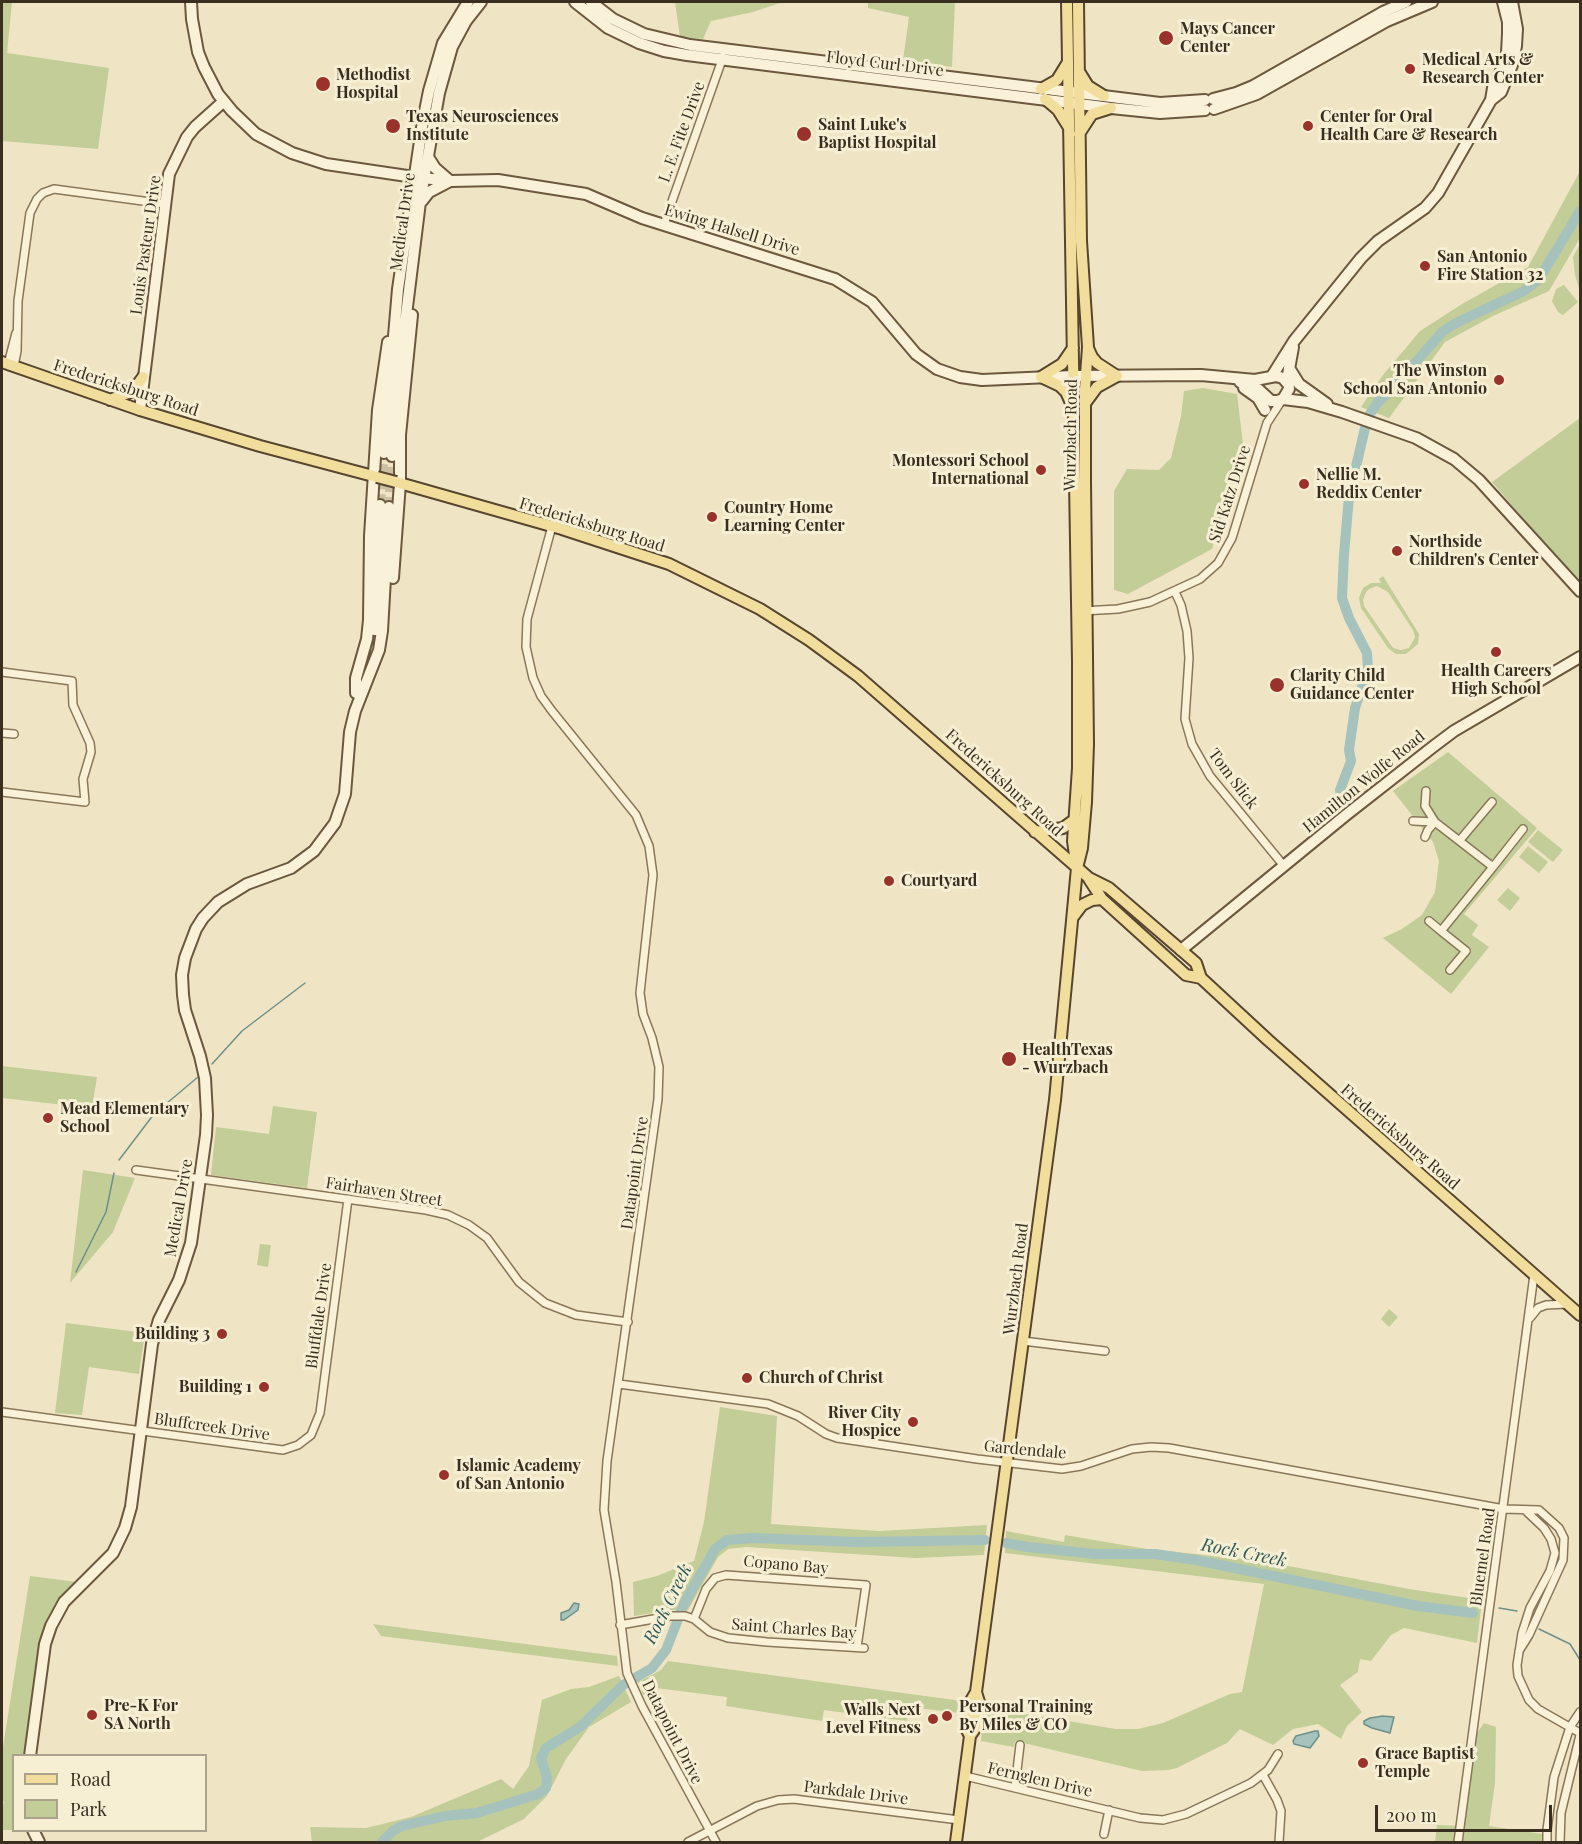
<!DOCTYPE html>
<style>
body{margin:0}
#map{position:relative;width:1582px;height:1844px;overflow:hidden;background:#efe5c4;font-family:"Playfair Display",serif}
canvas{display:block}
.frame{position:absolute;inset:0;border:3px solid #392e1f;pointer-events:none}
.legend{position:absolute;left:12px;top:1754px;width:195px;height:78px;box-sizing:border-box;background:#f6efd4;border:2px solid #aaa28c;margin:0;padding:8px 10px;list-style:none;font-size:18px;color:#392e1f}
.legend li{display:flex;align-items:center;gap:12px;height:30px}
.legend b{width:30px;border:2px solid #aaa28c}
.scale{position:absolute;left:1375px;top:1805px;width:177px;height:27px;box-sizing:border-box;border:3px solid #392e1f;border-top:0;padding-left:8px;font-size:18px;line-height:21px;white-space:nowrap;color:#392e1f;-webkit-text-stroke:4px #f6efd4;paint-order:stroke}
</style>
<div id="map">
<canvas width="1582" height="1844"></canvas>
<div class="frame"></div>
<ul class="legend">
<li><b style="height:8px;background:#f2de9c"></b>Road</li>
<li><b style="height:16px;background:#c2cd98"></b>Park</li>
</ul>
<div class="scale">200 m</div>
</div>
<script>
const ctx = document.querySelector('canvas').getContext('2d');
ctx.lineJoin = 'round';
function fill(path, color) { ctx.fillStyle = color; ctx.fill(path, 'evenodd'); }
const shape = rows => new Path2D(rows.map(r => 'M' + r).join(''));
function trace(path, color, width, dash) { ctx.strokeStyle = color; ctx.lineWidth = width; ctx.lineCap = dash ? 'butt' : 'round'; ctx.setLineDash(dash || []); ctx.stroke(path); }
function drawText(font, color, halo, rows, align = 'center') {
  ctx.font = font + ' "Playfair Display",serif'; ctx.lineWidth = 6; ctx.setLineDash([]); ctx.textBaseline = 'middle'; ctx.strokeStyle = halo; ctx.fillStyle = color; for (const [text, x, y, turn = 0] of rows) {
    ctx.save(); ctx.translate(x, y); ctx.rotate((+turn || 0) * Math.PI / 180); ctx.textAlign = isNaN(turn) ? turn : align; if (halo) ctx.strokeText(text, 0, 0); ctx.fillText(text, 0, 0); ctx.restore();
  }
}
const green = shape([
 [2,2,12,2,7,53,109,68,98,149,2,141],
 [675,2,783,2,753,12,711,21,703,39,680,37],
 [868,2,955,2,952,67,903,60,909,17,868,8],
 [1580,171,1580,238,1549,291,1493,316,1445,342,1389,418,1361,407,1383,375,1420,331,1462,304,1528,267],
 [1580,244,1580,292,1575,275,1573,257],
 [1564,285,1578,302,1563,315,1558,312,1552,301,1556,289],
 [1203,388,1237,394,1243,444,1212,549,1128,594,1114,590,1114,491,1127,469,1159,470,1171,458,1181,416,1184,391],
 [1580,418,1580,585,1492,482],
 [1383,576,1419,634,1418,644,1406,654,1396,654,1388,648,1361,608,1359,598,1363,588,1371,583,1381,583,1379,579],
 [1377,586,1388,592,1413,630,1415,637,1409,648,1401,650,1393,648,1364,606,1363,600,1366,592,1369,589],
 [1448,752,1537,828,1464,914,1478,925,1472,935,1489,947,1451,994,1383,938,1402,929,1422,915,1435,892,1439,861,1433,842,1393,791],
 [1538,830,1563,850,1553,862,1528,842],
 [1528,846,1548,862,1539,873,1519,857],
 [1508,888,1520,898,1510,911,1497,900],
 [2,1066,97,1077,92,1108,2,1098],
 [273,1106,317,1112,307,1188,211,1175,216,1127,269,1134],
 [83,1170,135,1178,113,1232,70,1283],
 [260,1244,271,1245,268,1267,257,1265],
 [1389,1309,1398,1317,1389,1327,1381,1319],
 [66,1323,145,1333,139,1374,89,1367,82,1415,55,1413],
 [720,1407,777,1416,771,1524,879,1531,987,1525,984,1555,915,1558,746,1547,728,1549,718,1557,688,1610,672,1610,634,1616,633,1582,657,1576,694,1561,704,1522],
 [1006,1531,1064,1542,1065,1535,1147,1549,1262,1561,1409,1589,1482,1600,1477,1643,1404,1628,1391,1635,1371,1661,1360,1659,1358,1672,1340,1685,1362,1712,1347,1726,1341,1739,1318,1724,1293,1729,1273,1745,1240,1729,1227,1743,1177,1768,1168,1770,1142,1771,1015,1741,1014,1747,981,1741,984,1707,1116,1729,1138,1729,1163,1723,1230,1694,1242,1692,1264,1584,1005,1553],
 [30,1576,77,1582,61,1599,36,1676,25,1755,14,1756,13,1830,2,1830,2,1811,4,1801,2,1801,2,1753],
 [373,1624,617,1656,618,1666,381,1636],
 [668,1661,962,1701,960,1713,909,1707,907,1721,824,1710,822,1721,726,1706,727,1697,656,1688,643,1695,638,1682,661,1670],
 [619,1676,631,1702,589,1727,566,1759,547,1796,524,1819,477,1842,312,1842,310,1827,366,1828,411,1817,501,1779,513,1789,529,1766,542,1700,571,1689,589,1687],
 [1484,1723,1496,1727,1495,1783,1489,1826,1542,1834,1543,1842,1435,1842,1437,1825,1462,1826,1475,1736]
]);
const water = shape([
 [574,1603,579,1604,578,1610,564,1620,561,1620,561,1613,569,1610,574,1603],
 [1383,1716,1394,1717,1390,1733,1372,1728,1364,1724,1364,1721,1370,1718,1383,1716],
 [1315,1731,1318,1731,1319,1736,1310,1748,1294,1744,1293,1741,1296,1736,1315,1731]
]);
const stream = shape([
 [212,1064,242,1031,305,983],
 [119,1160,154,1114,198,1077],
 [76,1272,106,1212,114,1173],
 [1499,1608,1517,1611],
 [1539,1629,1570,1644,1580,1660]
]);
const river = shape([
 [1370,414,1378,402,1393,388,1443,331,1458,322,1524,291,1539,279,1580,211],
 [1341,796,1340,790,1351,761,1349,750,1355,708,1368,669,1367,653,1349,618,1342,598,1344,554,1349,497,1365,428],
 [1006,1543,1028,1547,1095,1554,1155,1554,1196,1560,1418,1606,1473,1613],
 [382,1842,394,1830,402,1826,445,1816,477,1813,538,1794,546,1788,547,1778,541,1758,546,1748,580,1727,623,1685,652,1668,666,1650,684,1604,715,1549,727,1540,753,1538,858,1542,985,1540]
]);
const secondaryTunnel = shape([
 [380,504,384,453],
 [389,507,392,456]
]);
const street = shape([
 [664,224,723,57],
 [8,364,16,333],
 [14,366,17,351,18,301,30,213,37,199,43,193,54,189,165,204],
 [552,526,527,619,526,647,533,678,541,696,552,711,636,815,649,846,653,875,640,993,643,1014,652,1038,659,1067,658,1099,607,1461,604,1510,616,1582,627,1673,642,1706,716,1842],
 [1175,592,1181,605,1187,631,1189,658,1185,719,1192,744,1210,776,1284,866],
 [1082,611,1118,609,1150,602,1200,579,1218,563,1232,538,1267,423,1282,400],
 [2,672,72,681,73,705,90,743,91,752,83,779,85,802,2,792],
 [2,733,14,734],
 [1426,791,1425,806,1435,822,1493,867,1523,829],
 [1413,821,1435,822],
 [1425,837,1428,830,1435,822],
 [1460,840,1492,802],
 [1429,921,1441,931],
 [1450,970,1466,951,1441,931,1493,867],
 [136,1170,426,1210,448,1215,469,1225,487,1238,519,1282,545,1303,576,1315,628,1322],
 [1530,1318,1538,1308,1546,1305,1567,1304],
 [1023,1341,1105,1351],
 [619,1384,768,1404,798,1416,826,1434,837,1438,977,1459,1062,1469,1081,1466,1132,1449,1151,1447,1169,1448,1504,1509,1539,1510,1559,1528,1564,1538,1563,1560,1529,1635,1519,1651],
 [2,1412,283,1450,298,1445,311,1435,320,1413,348,1199],
 [1526,1511,1544,1528,1551,1539,1555,1553,1550,1571,1530,1608,1522,1633,1517,1665,1518,1676,1529,1700,1538,1709,1580,1733],
 [694,1619,706,1589,715,1578,726,1575,866,1585,857,1647],
 [620,1625,670,1616,685,1616,694,1619,710,1632,728,1638,767,1642,864,1648],
 [1263,1775,1277,1800,1281,1811,1279,1842],
 [965,1776,1140,1818,1163,1820,1186,1814,1251,1783,1268,1770,1278,1754],
 [1015,1787,1020,1745],
 [1104,1834,1109,1810],
 [688,1842,757,1806,778,1800,794,1799,959,1820],
 [1458,1842,1534,1275],
 [1547,1842,1547,1830,1554,1777,1570,1727,1580,1712],
 [1560,1842,1561,1813,1580,1735]
]);
const secondary = shape([
 [191,2,192,19,198,52,204,67,218,94,232,111,256,134,292,153,326,164,414,177,451,181,498,180,586,194,642,218,835,279,872,302,916,354,937,369,960,377,982,380,1073,376,1201,375,1255,380,1276,376,1283,378,1288,384],
 [575,2,608,28,639,43,664,51,687,55,1111,108,1160,113,1205,110],
 [591,2,613,19,644,34,690,45,1160,103,1205,100],
 [1213,99,1236,93,1253,86,1383,12,1406,2],
 [1491,100,1501,92,1512,65,1516,46,1517,29,1512,2],
 [1214,109,1257,94,1387,21,1432,2],
 [428,157,435,168,450,181],
 [422,201,429,192,450,181],
 [1289,368,1299,384,1327,404],
 [1272,376,1294,341,1361,258,1378,241,1425,208,1438,193,1491,100,1493,88,1503,67,1507,53,1508,33,1508,22,1503,2],
 [1240,382,1258,389,1271,401,1278,401,1283,399,1289,389,1288,375,1293,347],
 [1244,388,1258,398,1265,410],
 [1283,399,1308,402,1342,412,1416,438,1454,459,1479,480,1580,591],
 [140,410,169,174,187,137,195,127,224,101],
 [384,453,398,289,423,121,429,91,443,43,468,2],
 [392,456,395,404,420,202,439,93,452,47,466,21,481,2],
 [393,578,400,483,400,435,412,315],
 [375,630,380,505],
 [356,693,356,678,367,639,369,620,370,536,378,410,388,342],
 [1181,950,1346,815,1434,746,1454,731,1580,657],
 [30,1756,45,1644,51,1626,64,1602,113,1553,125,1528,131,1507,152,1344,159,1320,179,1280,191,1243,206,1135,207,1115,205,1078,200,1056,185,1010,183,995,182,975,185,958,196,929,203,918,218,902,247,884,291,868,314,851,335,823,345,794,350,732,355,711,379,650,382,631,389,507],
 [33,1830,39,1842]
]);
const primary = shape([
 [1067,2,1078,661,1078,768,1073,841,1076,862],
 [1080,73,1088,86,1104,96],
 [1041,89,1057,80,1068,62],
 [1045,99,1058,110,1068,126],
 [1079,134,1092,114,1111,108],
 [1088,348,1092,357,1097,363,1117,376],
 [2,362,140,410,260,446,377,477],
 [1041,377,1060,386,1066,392,1071,403],
 [1041,377,1062,364,1073,348],
 [110,400,133,391,143,377],
 [1086,402,1097,387,1117,376],
 [396,482,562,529,669,564,760,609,809,640,858,676,1089,878,1109,888,1181,950,1196,963,1201,978,1268,1040,1580,1315],
 [1035,832,1063,828,1074,820],
 [1089,879,1102,899,1186,975,1201,978],
 [1073,917,1082,905,1092,900,1102,899],
 [970,1736,966,1728,968,1715,969,1704,976,1692,1055,1100,1077,868,1082,848,1086,802,1088,744,1085,481,1085,389,1088,347,1081,241,1078,2],
 [956,1842,970,1736,976,1727,979,1702,976,1692]
]);
const primaryBridge = shape([
 [377,477,396,482]
]);
const markers = [
 [1166,38,8,"#99322a"],
 [1410,69,6,"#99322a"],
 [323,84,8,"#99322a"],
 [393,126,8,"#99322a"],
 [1308,126,6,"#99322a"],
 [804,134,8,"#99322a"],
 [1425,266,6,"#99322a"],
 [1499,380,6,"#99322a"],
 [1041,470,6,"#99322a"],
 [1304,484,6,"#99322a"],
 [712,517,6,"#99322a"],
 [1397,551,6,"#99322a"],
 [1496,652,6,"#99322a"],
 [1277,685,8,"#99322a"],
 [889,881,6,"#99322a"],
 [1009,1059,8,"#99322a"],
 [48,1118,6,"#99322a"],
 [222,1334,6,"#99322a"],
 [747,1378,6,"#99322a"],
 [264,1387,6,"#99322a"],
 [913,1422,6,"#99322a"],
 [444,1475,6,"#99322a"],
 [92,1715,6,"#99322a"],
 [947,1716,6,"#99322a"],
 [933,1719,6,"#99322a"],
 [1363,1763,6,"#99322a"]
];
const poiNames = [
 ["Mays Cancer",1180,29],
 ["Center",1180,47],
 ["Medical Arts &",1422,60],
 ["Research Center",1422,78],
 ["Methodist",336,75],
 ["Hospital",336,93],
 ["Texas Neurosciences",406,117],
 ["Institute",406,135],
 ["Center for Oral",1320,117],
 ["Health Care & Research",1320,135],
 ["Saint Luke's",818,125],
 ["Baptist Hospital",818,143],
 ["San Antonio",1437,257],
 ["Fire Station 32",1437,275],
 ["The Winston",1487,371,"right"],
 ["School San Antonio",1487,389,"right"],
 ["Montessori School",1029,461,"right"],
 ["International",1029,479,"right"],
 ["Nellie M.",1316,475],
 ["Reddix Center",1316,493],
 ["Country Home",724,508],
 ["Learning Center",724,526],
 ["Northside",1409,542],
 ["Children's Center",1409,560],
 ["Health Careers",1496,671,"center"],
 ["High School",1496,689,"center"],
 ["Clarity Child",1290,676],
 ["Guidance Center",1290,694],
 ["Courtyard",901,881],
 ["HealthTexas",1022,1050],
 ["- Wurzbach",1022,1068],
 ["Mead Elementary",60,1109],
 ["School",60,1127],
 ["Building 3",210,1334,"right"],
 ["Church of Christ",759,1378],
 ["Building 1",252,1387,"right"],
 ["River City",901,1413,"right"],
 ["Hospice",901,1431,"right"],
 ["Islamic Academy",456,1466],
 ["of San Antonio",456,1484],
 ["Pre-K For",104,1706],
 ["SA North",104,1724],
 ["Personal Training",959,1707],
 ["By Miles & CO",959,1725],
 ["Walls Next",921,1710,"right"],
 ["Level Fitness",921,1728,"right"],
 ["Grace Baptist",1375,1754],
 ["Temple",1375,1772]
];
const streetNames = [
 ["Floyd Curl Drive",885,64,7],
 ["L. E. Fite Drive",682,132,-70],
 ["Medical Drive",403,222,-82],
 ["Ewing Halsell Drive",732,230,17],
 ["Louis Pasteur Drive",146,245,-82],
 ["Fredericksburg Road",126,388,18],
 ["Wurzbach Road",1071,435,-89],
 ["Sid Katz Drive",1230,494,-72],
 ["Fredericksburg Road",592,525,17],
 ["Tom Slick",1233,779,53],
 ["Hamilton Wolfe Road",1364,782,-39],
 ["Fredericksburg Road",1004,783,42],
 ["Fredericksburg Road",1400,1137,41],
 ["Datapoint Drive",635,1173,-82],
 ["Fairhaven Street",384,1192,9],
 ["Medical Drive",179,1208,-80],
 ["Wurzbach Road",1016,1279,-83],
 ["Bluffdale Drive",319,1316,-82],
 ["Bluffcreek Drive",212,1427,8],
 ["Gardendale",1025,1450,5],
 ["Bluemel Road",1483,1557,-82],
 ["Copano Bay",786,1565,5],
 ["Saint Charles Bay",794,1629,4],
 ["Datapoint Drive",672,1732,63],
 ["Fernglen Drive",1040,1780,13],
 ["Parkdale Drive",856,1793,7]
];
const waterNames = [
 ["Rock Creek",1244,1553,11],
 ["Rock Creek",668,1604,-64]
];
fill(green, '#c2cd98');
fill(water, '#a6c2bc');
trace(water, '#6d908a', 1.5);
trace(stream, '#6d908a', 1.5);
trace(river, '#a6c2bc', 10);
trace(secondaryTunnel, '#cbc0a3', 10, [10, 5]);
trace(street, '#89775a', 10);
trace(secondary, '#6b583e', 14);
trace(primary, '#57452f', 14);
trace(street, '#f9f2d8', 7);
trace(secondary, '#f9f2d8', 10);
trace(primary, '#f2de9c', 10);
trace(primaryBridge, '#57452f', 14, []);
trace(primaryBridge, '#f2de9c', 10);
for (const [x, y, r, color] of markers) { const dot = new Path2D(); dot.arc(x, y, r, 0, 2 * Math.PI); ctx.fillStyle = color; ctx.fill(dot); trace(dot, '#f6efd4', 2); }
drawText('bold 16px', '#392e1f', '#f6efd4', poiNames, 'left');
drawText('16px', '#392e1f', '#f6efd4', streetNames);
drawText('italic 18px', '#2e5959', '#f6efd4', waterNames);
</script>
